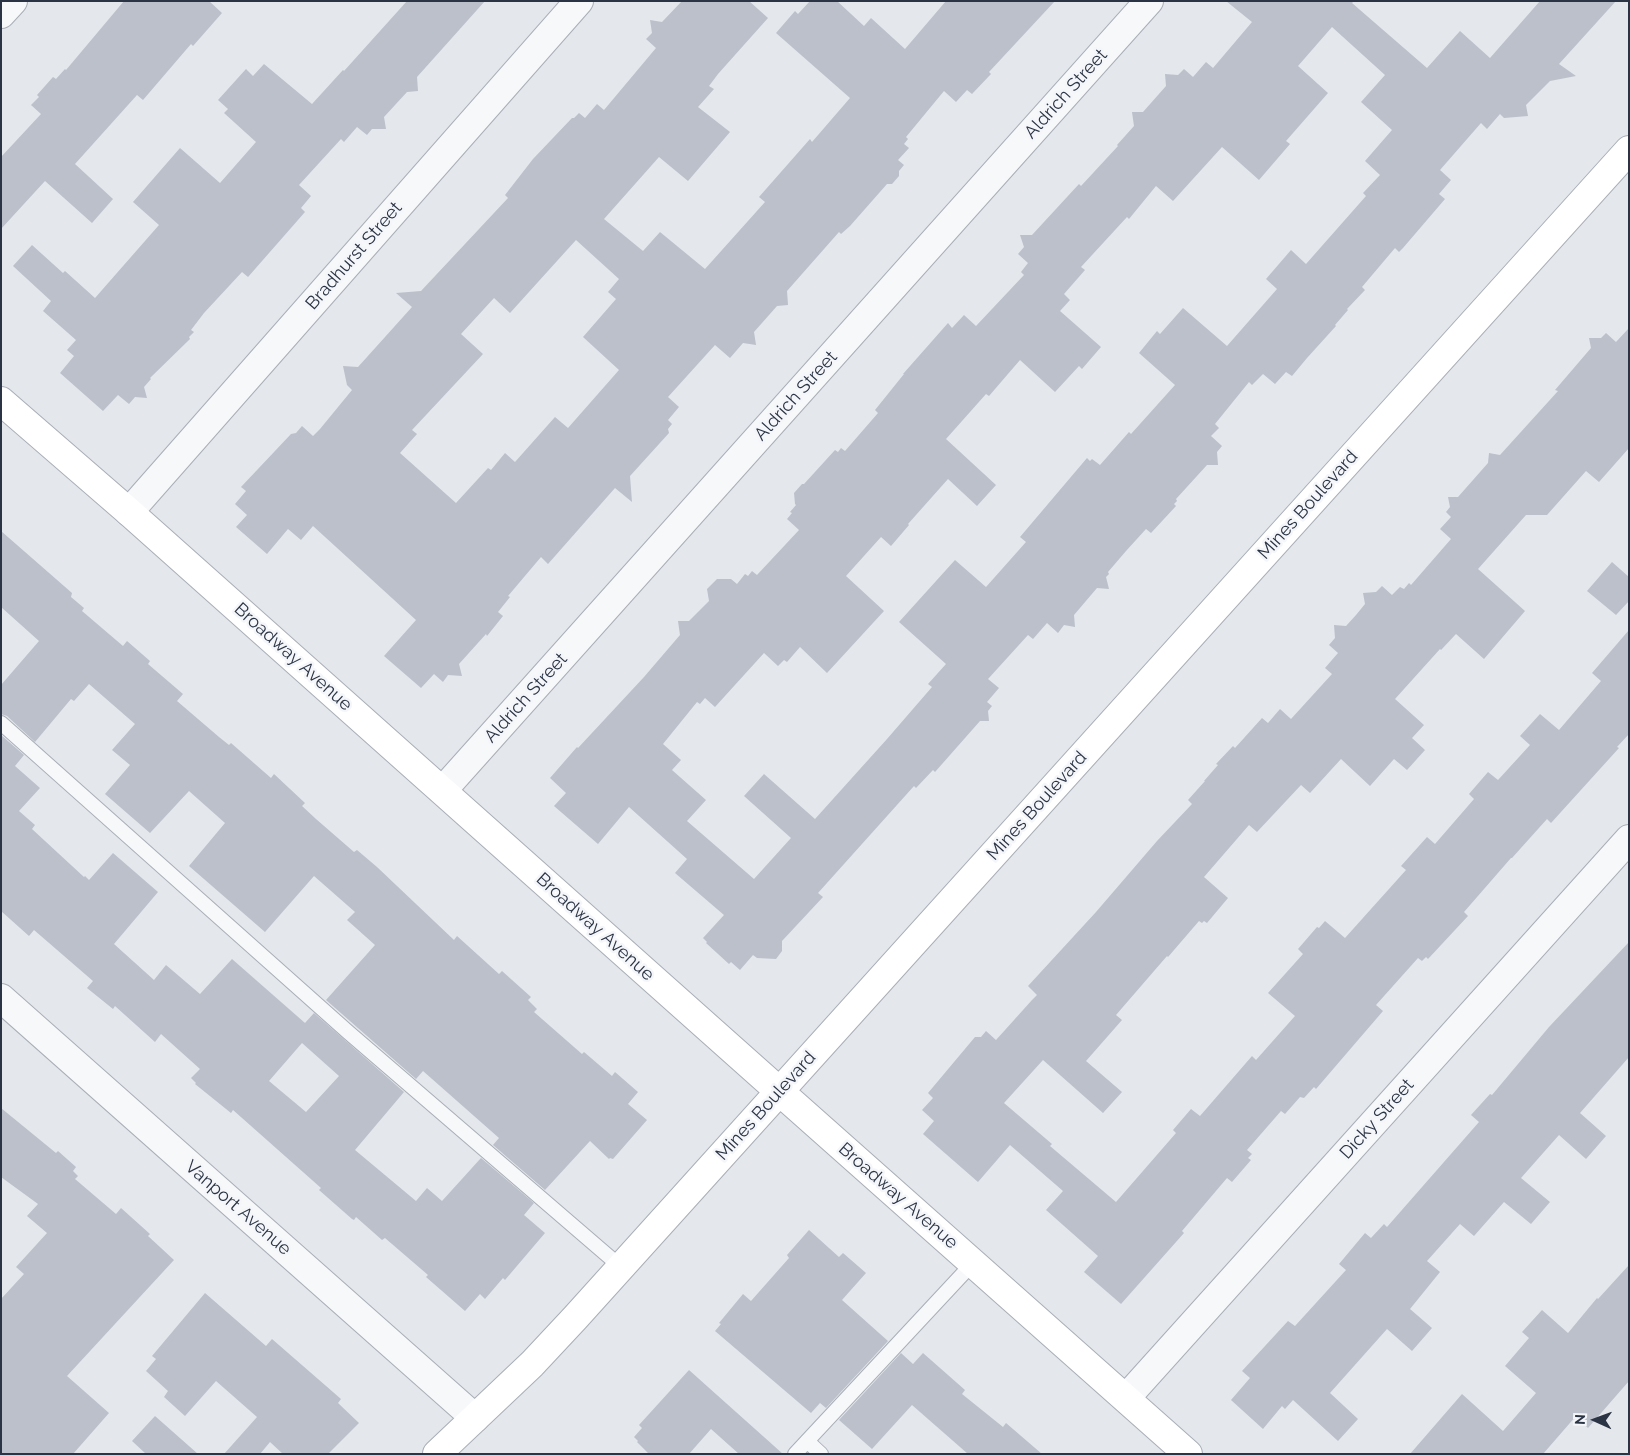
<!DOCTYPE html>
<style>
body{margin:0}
#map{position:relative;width:1630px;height:1455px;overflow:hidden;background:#e4e7ec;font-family:Raleway,sans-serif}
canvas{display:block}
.frame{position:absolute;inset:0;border:2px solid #2b3445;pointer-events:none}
.north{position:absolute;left:1570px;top:1395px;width:50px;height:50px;-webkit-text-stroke:4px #f4f6f9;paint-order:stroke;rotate:272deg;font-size:14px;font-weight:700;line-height:20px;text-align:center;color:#2b3445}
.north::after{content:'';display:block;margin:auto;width:18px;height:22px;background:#2b3445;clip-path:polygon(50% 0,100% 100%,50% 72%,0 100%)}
</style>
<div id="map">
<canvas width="1630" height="1455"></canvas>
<div class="frame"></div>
<div class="north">N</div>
</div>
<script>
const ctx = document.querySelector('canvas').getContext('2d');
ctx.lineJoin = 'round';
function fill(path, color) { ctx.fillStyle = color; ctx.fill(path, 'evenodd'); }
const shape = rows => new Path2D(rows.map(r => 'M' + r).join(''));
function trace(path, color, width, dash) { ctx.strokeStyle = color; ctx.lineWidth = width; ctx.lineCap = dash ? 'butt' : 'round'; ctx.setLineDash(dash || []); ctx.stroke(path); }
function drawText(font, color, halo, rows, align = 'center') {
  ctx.font = font + ' Raleway,sans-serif'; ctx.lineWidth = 5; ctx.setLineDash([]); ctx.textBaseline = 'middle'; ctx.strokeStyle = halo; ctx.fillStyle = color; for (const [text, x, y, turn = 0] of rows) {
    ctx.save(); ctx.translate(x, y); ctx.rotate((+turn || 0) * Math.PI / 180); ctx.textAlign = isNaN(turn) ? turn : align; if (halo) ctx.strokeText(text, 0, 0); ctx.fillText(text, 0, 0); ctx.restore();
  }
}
const building = shape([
 [124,1,209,1,222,13,193,46,191,44,143,100,137,95,75,164,113,199,92,223,45,181,1,229,1,157,41,114,31,105,39,97,37,95,53,77,56,79,65,69,66,70],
 [407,1,485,1,417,77,418,91,407,92,384,117,386,129,372,129,367,135,357,127,344,142,341,139,299,185,311,196,301,208,305,212,248,277,242,272,204,313,191,330,194,332,189,337,190,339,150,378,151,379,144,387,147,398,135,397,129,404,118,395,103,411,60,373,74,356,67,350,76,340,43,311,51,301,13,266,32,245,63,273,65,271,95,298,159,225,133,202,180,148,220,183,256,142,224,113,228,109,218,100,246,69,253,76,264,64,312,104,343,70,344,71],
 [682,1,749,1,768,18,718,74,709,86,714,89,698,107,730,132,688,181,659,157,604,219,643,251,660,232,705,269,765,202,759,197,810,139,812,142,850,98,776,33,795,11,798,14,810,1,837,1,864,26,871,18,905,49,946,1,1055,1,989,72,991,74,972,94,967,90,956,102,944,91,906,137,908,139,904,144,909,148,898,160,904,165,899,171,899,176,892,184,887,184,850,226,841,234,839,232,787,291,788,305,777,306,754,332,756,345,743,343,730,358,715,345,668,397,679,407,668,420,672,424,668,429,669,433,630,476,632,502,615,488,548,564,541,557,508,596,510,597,498,612,503,616,487,636,486,634,459,664,462,676,448,675,443,682,434,674,421,688,384,656,416,620,313,526,301,540,288,529,267,554,236,527,247,515,235,504,246,491,241,487,291,434,296,433,302,426,313,436,320,429,352,390,347,385,343,366,358,367,412,307,396,293,421,291,508,198,505,195,533,159,572,118,574,118,579,113,585,118,597,104,604,110,656,48,646,39,652,33,650,20,662,22],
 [576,240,619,279,608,292,616,299,583,337,619,370,568,428,555,417,515,462,505,453,491,470,488,468,456,503,400,453,417,434,412,430,483,354,461,334,494,298,510,313],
 [1226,1,1354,1,1352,3,1427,68,1460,31,1490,58,1540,1,1616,1,1559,64,1576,76,1550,81,1526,105,1528,116,1504,118,1500,114,1487,129,1481,123,1440,170,1451,180,1439,194,1445,199,1403,248,1399,252,1395,248,1362,287,1365,290,1347,309,1348,310,1335,325,1336,326,1307,358,1292,376,1286,372,1275,384,1263,374,1252,385,1249,382,1215,424,1219,428,1211,436,1222,446,1217,452,1218,465,1207,465,1176,499,1177,501,1174,504,1176,506,1151,533,1146,529,1126,551,1108,572,1109,574,1106,577,1109,589,1097,588,1074,615,1075,627,1064,625,1058,633,1047,623,1033,639,1028,635,988,679,999,688,987,702,992,706,988,711,989,721,980,721,935,772,933,770,916,788,914,786,818,893,823,897,782,941,782,951,776,959,757,958,753,955,740,970,731,962,729,964,706,943,707,942,703,938,724,915,675,873,687,859,629,807,598,844,554,806,566,793,550,778,577,747,578,748,644,677,680,635,678,621,689,621,709,601,707,589,717,579,731,579,737,584,745,574,748,576,752,571,757,575,799,530,787,519,792,513,790,512,796,505,795,504,794,493,802,484,804,484,835,450,838,452,841,448,845,451,878,413,875,410,904,374,903,374,948,323,952,328,964,315,976,326,1024,275,1021,272,1028,263,1018,254,1024,247,1020,235,1032,235,1079,184,1081,186,1118,146,1117,145,1134,126,1132,112,1143,112,1166,86,1165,74,1178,75,1184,69,1193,77,1206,62,1213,68,1252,22],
 [1332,27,1385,75,1361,102,1392,130,1365,161,1380,175,1363,193,1366,196,1306,264,1291,250,1266,279,1277,289,1227,346,1183,308,1160,334,1157,331,1139,353,1175,385,1131,434,1129,432,1100,465,1092,459,1090,461,1087,458,1020,537,1026,542,986,587,955,560,899,622,946,664,928,684,932,687,887,739,815,819,764,774,744,796,791,838,754,879,687,821,706,800,672,770,681,760,663,744,697,702,700,704,705,698,715,707,764,653,778,666,784,660,787,662,800,647,827,673,884,611,846,576,881,537,891,546,909,525,908,524,948,479,977,506,996,485,946,439,986,394,989,396,1020,360,1055,392,1079,366,1082,369,1101,347,1060,311,1070,300,1064,294,1085,270,1081,267,1127,217,1129,219,1156,186,1173,201,1222,147,1259,180,1290,144,1286,141,1328,93,1298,66],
 [1629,328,1629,448,1599,482,1586,471,1547,515,1526,515,1478,569,1525,611,1484,659,1456,634,1441,650,1440,649,1395,699,1424,725,1412,738,1425,750,1407,770,1394,759,1370,786,1341,759,1310,793,1301,785,1257,832,1249,825,1204,877,1228,898,1207,923,1204,921,1202,923,1199,921,1168,957,1167,956,1116,1015,1122,1020,1086,1061,1122,1092,1103,1113,1043,1060,1004,1103,1052,1144,1050,1146,1116,1202,1176,1133,1173,1130,1191,1109,1200,1116,1252,1056,1256,1060,1295,1016,1268,993,1303,954,1298,949,1317,927,1319,928,1325,921,1345,938,1406,870,1401,866,1427,837,1435,844,1474,799,1469,794,1488,772,1498,780,1530,745,1520,736,1540,714,1559,730,1601,681,1592,673,1629,630,1629,734,1617,747,1619,748,1551,823,1547,819,1512,858,1511,858,1464,912,1468,916,1428,959,1426,957,1422,961,1418,958,1376,1005,1383,1011,1316,1089,1314,1087,1304,1098,1300,1097,1285,1114,1281,1111,1247,1150,1252,1154,1248,1158,1251,1160,1232,1182,1227,1178,1182,1231,1184,1233,1121,1304,1084,1272,1098,1256,1046,1210,1063,1191,1010,1145,978,1182,923,1134,934,1121,922,1110,933,1098,928,1093,975,1037,981,1037,986,1031,996,1040,1032,1000,1037,995,1028,986,1096,912,1157,841,1192,804,1188,800,1205,781,1204,781,1218,765,1216,764,1233,746,1235,748,1262,718,1268,723,1280,709,1291,719,1332,674,1325,668,1338,653,1329,645,1335,638,1334,625,1346,626,1356,615,1365,604,1363,593,1376,592,1382,586,1392,595,1400,587,1404,589,1409,583,1411,585,1451,539,1440,529,1451,517,1446,512,1450,507,1448,497,1458,497,1488,463,1489,453,1500,455,1558,391,1555,390,1591,348,1589,338,1601,338,1606,333,1616,342],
 [1,531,72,593,71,597,84,608,82,611,123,646,127,641,150,661,148,664,183,694,177,701,219,737,229,745,231,743,271,778,274,774,305,803,302,806,316,819,354,852,357,850,377,867,454,940,457,936,499,974,502,971,531,997,528,1000,537,1009,534,1012,582,1054,584,1052,612,1076,615,1072,638,1092,628,1104,647,1120,613,1159,610,1158,609,1159,590,1141,545,1190,493,1145,499,1138,423,1071,416,1079,326,1000,375,945,347,920,355,912,314,876,265,932,189,866,225,823,189,791,150,833,105,794,130,765,112,750,135,724,89,684,74,701,71,699,35,742,7,716,1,714,1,685,39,641,1,607],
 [1612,562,1629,577,1629,601,1616,615,1587,591],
 [1,735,24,755,15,766,40,788,19,811,35,825,32,829,84,877,85,876,89,880,113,853,158,892,114,944,154,980,166,965,200,994,232,959,305,1023,314,1013,404,1092,355,1150,416,1201,427,1188,442,1201,481,1158,534,1203,524,1215,545,1233,505,1280,503,1278,485,1299,480,1294,465,1311,426,1277,428,1275,385,1238,382,1240,356,1217,354,1220,352,1219,319,1190,321,1188,233,1110,231,1113,195,1084,196,1083,191,1078,200,1069,161,1034,155,1042,115,1006,113,1009,87,988,93,981,34,930,29,936,1,911],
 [302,1043,339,1076,306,1112,269,1081],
 [1629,942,1629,1057,1580,1113,1606,1136,1586,1159,1559,1135,1521,1178,1550,1202,1531,1224,1504,1202,1474,1236,1460,1224,1427,1261,1440,1272,1410,1309,1432,1328,1412,1351,1387,1329,1330,1393,1358,1419,1338,1441,1293,1400,1285,1409,1282,1406,1263,1429,1231,1400,1250,1378,1242,1371,1288,1321,1295,1326,1346,1270,1339,1264,1365,1233,1371,1238,1384,1224,1387,1227,1479,1122,1471,1115,1490,1094,1492,1095,1549,1027],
 [1,1108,56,1153,58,1151,76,1167,73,1171,78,1176,75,1179,116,1214,121,1208,150,1234,148,1236,174,1260,67,1376,109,1413,73,1454,1,1454,1,1299,24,1274,16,1267,47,1233,27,1216,38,1204,1,1177],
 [809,1230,839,1257,843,1253,866,1273,842,1300,888,1341,826,1408,820,1403,811,1413,715,1331,721,1324,719,1323,743,1294,751,1301,789,1258,787,1255],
 [1629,1265,1629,1381,1588,1428,1576,1416,1543,1454,1410,1454,1462,1394,1503,1431,1536,1393,1505,1366,1529,1338,1522,1332,1542,1310,1568,1333,1597,1298,1598,1299],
 [205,1293,266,1346,272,1339,341,1399,338,1403,359,1423,328,1454,283,1454,270,1442,260,1454,224,1454,257,1417,216,1381,185,1416,164,1397,168,1391,146,1371,156,1359,152,1356],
 [901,1353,913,1364,923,1353,965,1390,962,1394,1003,1427,1006,1423,1042,1454,968,1454,912,1405,872,1449,839,1420],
 [689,1370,783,1454,739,1454,711,1429,689,1454,649,1454,637,1442,638,1441,634,1437,642,1428,639,1425],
 [155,1416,198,1454,146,1454,132,1441]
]);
const lane = shape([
 [1,723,348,1032,621,1267],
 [807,1441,821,1454],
 [795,1454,973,1263]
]);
const street = shape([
 [1,14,13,1],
 [129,512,579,1],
 [443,790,1149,1],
 [1,998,475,1418],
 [1126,1398,1629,839]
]);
const secondary = shape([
 [1,401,129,512,779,1091,1188,1454],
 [437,1454,532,1364,575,1318,1629,150]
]);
const streetNames = [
 ["Aldrich Street",1066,94,-48],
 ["Bradhurst Street",354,256,-49],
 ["Aldrich Street",796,396,-48],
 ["Mines Boulevard",1308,505,-48],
 ["Broadway Avenue",293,657,42],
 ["Aldrich Street",526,698,-48],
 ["Mines Boulevard",1037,806,-48],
 ["Broadway Avenue",595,927,42],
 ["Mines Boulevard",766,1106,-48],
 ["Dicky Street",1377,1119,-48],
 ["Broadway Avenue",898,1196,41],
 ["Vanport Avenue",238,1208,41]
];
fill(building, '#bbc0ca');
trace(lane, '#a9aeb7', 16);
trace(street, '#a9aeb7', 30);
trace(secondary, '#a9aeb7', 30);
trace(lane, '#f7f8fa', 14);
trace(street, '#f7f8fa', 28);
trace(secondary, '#fff', 28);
drawText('18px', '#2b3445', '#f4f6f9', streetNames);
</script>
